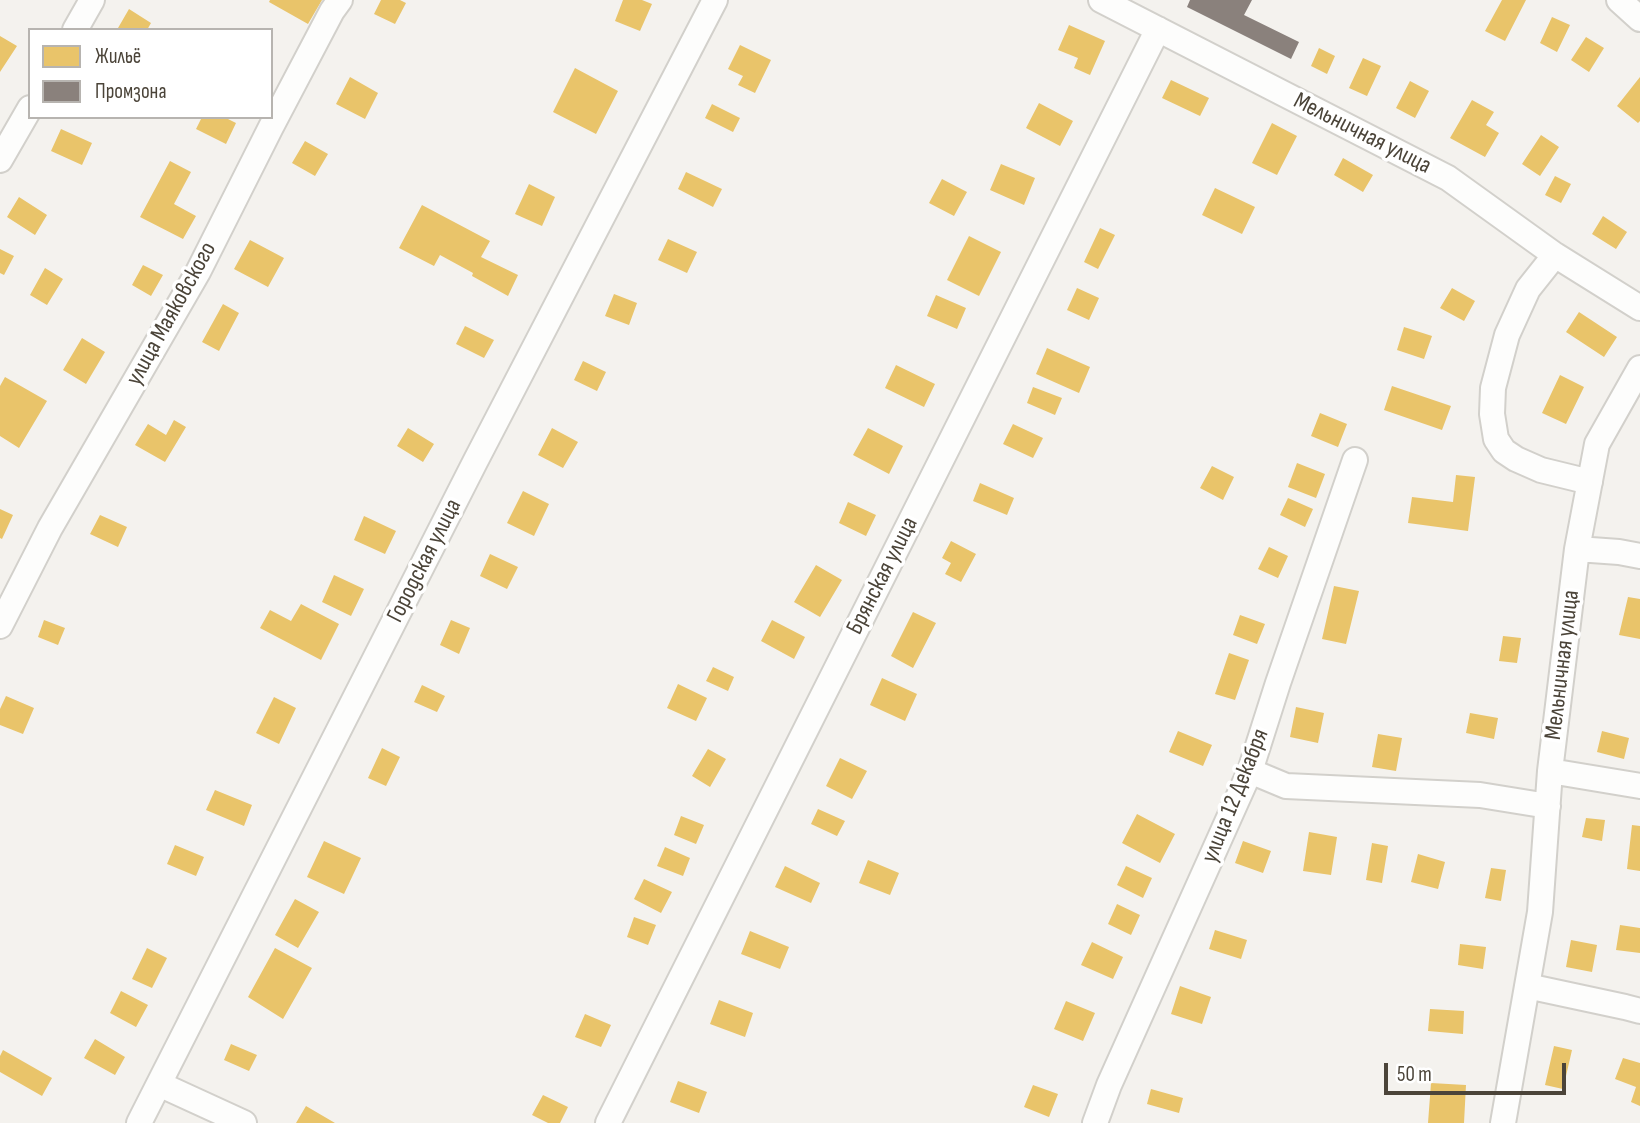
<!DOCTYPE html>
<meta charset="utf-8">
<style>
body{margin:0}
#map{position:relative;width:1640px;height:1123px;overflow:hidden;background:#f4f2ee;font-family:"Sofia Sans Condensed",sans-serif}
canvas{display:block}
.legend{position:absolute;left:28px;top:28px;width:245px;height:91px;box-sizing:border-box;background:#fff;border:2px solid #b7b4b0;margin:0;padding:9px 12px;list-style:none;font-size:21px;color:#4b4439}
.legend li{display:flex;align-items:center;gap:14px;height:35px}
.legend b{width:35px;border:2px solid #b7b4b0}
.scale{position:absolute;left:1384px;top:1063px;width:182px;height:32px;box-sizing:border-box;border:4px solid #4b4439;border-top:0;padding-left:9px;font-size:21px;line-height:24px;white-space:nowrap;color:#4b4439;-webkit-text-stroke:5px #fff;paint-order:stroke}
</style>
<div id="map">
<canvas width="1640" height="1123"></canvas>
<ul class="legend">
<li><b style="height:19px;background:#e9c46a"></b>Жильё</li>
<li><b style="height:19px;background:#8a817c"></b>Промзона</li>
</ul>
<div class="scale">50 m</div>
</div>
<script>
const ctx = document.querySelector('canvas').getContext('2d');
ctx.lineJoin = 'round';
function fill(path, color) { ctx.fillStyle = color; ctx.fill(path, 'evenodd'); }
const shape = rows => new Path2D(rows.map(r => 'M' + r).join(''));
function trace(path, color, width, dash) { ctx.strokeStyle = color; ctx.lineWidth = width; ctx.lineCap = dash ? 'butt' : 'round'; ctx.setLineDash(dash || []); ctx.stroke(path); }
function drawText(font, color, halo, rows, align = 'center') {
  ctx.font = font + ' "Sofia Sans Condensed",sans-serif'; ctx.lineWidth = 7; ctx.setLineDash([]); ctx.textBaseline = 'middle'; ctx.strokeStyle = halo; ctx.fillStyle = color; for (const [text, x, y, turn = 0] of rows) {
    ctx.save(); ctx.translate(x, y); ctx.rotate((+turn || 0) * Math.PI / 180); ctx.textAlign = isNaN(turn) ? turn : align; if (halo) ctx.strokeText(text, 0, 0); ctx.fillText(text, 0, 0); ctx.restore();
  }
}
const homes = shape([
 [270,0,322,0,308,24,269,2],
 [381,0,400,0,406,3,395,24,374,14],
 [623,0,642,0,652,4,640,31,615,21],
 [1502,0,1526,0,1505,41,1485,31],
 [129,9,151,23,147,30,120,30,118,28],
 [1552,17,1570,25,1557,52,1540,43],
 [1069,25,1105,41,1090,75,1074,68,1078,58,1058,50],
 [0,36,17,46,0,72],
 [1586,37,1604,48,1589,72,1571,60],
 [740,45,771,60,755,93,738,85,743,76,728,69],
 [1319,48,1335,56,1327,74,1311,66],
 [1363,58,1381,66,1367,96,1349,88],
 [575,68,618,91,596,134,553,112],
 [350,77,378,93,365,119,336,104],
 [1640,77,1640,121,1638,123,1617,106],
 [1171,80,1209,98,1200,116,1162,98],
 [1410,81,1429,91,1415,118,1396,108],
 [1472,100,1494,112,1486,125,1499,133,1485,157,1450,138],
 [1039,103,1073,121,1060,146,1026,128],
 [712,104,740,118,733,132,705,118],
 [202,117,224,117,236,123,226,144,196,129],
 [1272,123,1297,136,1277,175,1252,163],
 [61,129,92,143,82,165,51,151],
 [1541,135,1559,147,1540,176,1522,164],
 [305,141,328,154,315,176,292,163],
 [1343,158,1373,175,1363,192,1334,175],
 [170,161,191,172,174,204,196,216,183,239,140,217],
 [1001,164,1035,178,1024,205,990,190],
 [686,172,722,189,713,207,678,189],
 [1555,176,1571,184,1561,203,1545,195],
 [942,179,967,192,954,216,929,203],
 [529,184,555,197,542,226,515,214],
 [1215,188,1255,207,1242,234,1202,215],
 [19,197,47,215,35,235,7,217],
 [422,205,490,241,481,257,518,275,508,296,472,276,473,273,440,255,434,266,399,248],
 [1603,216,1627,232,1616,249,1592,234],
 [1100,228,1115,235,1098,269,1084,262],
 [969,236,1001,252,979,296,947,280],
 [668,239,697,252,687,273,658,260],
 [250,240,284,258,268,287,234,269],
 [0,249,14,256,4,275,0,273],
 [143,265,163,275,151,296,132,285],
 [45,268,63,279,47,305,30,295],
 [1077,288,1099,298,1089,320,1067,310],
 [1452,288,1475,301,1464,321,1440,308],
 [614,294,637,303,629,325,605,316],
 [936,295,966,308,957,329,927,316],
 [223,304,239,313,219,351,202,342],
 [1579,312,1617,337,1604,357,1566,332],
 [465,326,494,340,484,358,456,344],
 [1404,327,1432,336,1424,359,1397,350],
 [82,338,105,352,86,384,63,370],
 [1047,348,1090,367,1079,393,1036,374],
 [583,361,606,372,597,391,574,380],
 [896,365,935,384,924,407,885,388],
 [1560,375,1584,387,1566,424,1542,413],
 [5,377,47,401,19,448,0,436,0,386],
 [1392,386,1451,406,1442,430,1384,410],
 [1033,387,1062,398,1055,415,1027,403],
 [1320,413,1347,424,1338,447,1311,436],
 [174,420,186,427,165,462,135,445,148,424,166,435],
 [1013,424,1043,438,1033,458,1003,444],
 [408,428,434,444,423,462,397,446],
 [552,428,578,442,563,468,538,455],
 [868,428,903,446,889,474,853,455],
 [1297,463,1325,474,1316,498,1288,487],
 [1212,466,1234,477,1223,500,1200,488],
 [1456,475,1475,477,1468,531,1408,523,1412,497,1453,502],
 [980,483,1014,498,1007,515,973,501],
 [523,491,549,504,534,536,507,523],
 [1288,498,1313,509,1305,527,1280,515],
 [848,502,876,515,866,536,839,523],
 [0,509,13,515,2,539,0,538],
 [100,515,127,527,118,547,90,534],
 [364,516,396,531,385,554,354,540],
 [951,541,976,554,961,582,945,574,951,563,942,558],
 [1269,547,1288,556,1278,578,1258,569],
 [490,554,518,567,507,589,480,576],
 [816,565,842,580,820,617,794,602],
 [334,575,364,589,351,616,322,602],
 [1334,586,1359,591,1346,644,1322,639],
 [1628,597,1640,599,1640,639,1619,635],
 [301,604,339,624,321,660,260,628,270,610,291,621],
 [913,612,936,623,913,668,891,656],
 [1240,615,1265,624,1257,644,1233,635],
 [44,620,65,628,58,645,38,637],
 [451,620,470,628,459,654,440,645],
 [772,620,805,637,794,659,761,641],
 [1503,636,1521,638,1517,663,1499,661],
 [1229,653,1249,660,1235,700,1215,694],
 [713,667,734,677,728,691,706,681],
 [882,678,917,694,905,721,870,705],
 [678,684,707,698,696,721,667,708],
 [422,685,445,696,437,712,414,702],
 [6,696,34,708,23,734,0,725,0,709],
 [274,697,296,708,279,744,256,733],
 [1296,707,1324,713,1318,743,1290,737],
 [1470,713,1498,718,1494,739,1466,733],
 [1178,731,1212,745,1203,766,1169,752],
 [1602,731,1629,738,1624,759,1597,752],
 [1378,734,1402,738,1396,771,1372,767],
 [382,748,400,757,386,786,368,778],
 [708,749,726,759,710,787,692,776],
 [840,758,867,771,852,799,826,786],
 [215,790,252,805,244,826,206,810],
 [818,809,845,821,837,836,811,824],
 [1137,814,1175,834,1160,863,1122,843],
 [681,816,704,825,696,844,674,835],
 [1586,818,1605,820,1602,841,1582,837],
 [1632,825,1640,826,1640,871,1627,869],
 [1309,832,1337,837,1331,875,1303,871],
 [324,841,361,858,344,894,307,877],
 [1243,841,1271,851,1263,873,1235,863],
 [1372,843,1388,846,1382,883,1366,880],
 [175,845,204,857,196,876,167,864],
 [665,847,690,858,683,876,657,866],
 [1418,854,1445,862,1438,889,1411,882],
 [868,860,899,873,890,895,859,883],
 [785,866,820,883,811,903,775,887],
 [1126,866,1152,878,1143,898,1117,885],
 [1491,868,1506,870,1501,901,1485,898],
 [644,879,672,892,661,913,634,899],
 [295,899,319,912,298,948,275,935],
 [1117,904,1140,915,1131,935,1108,924],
 [634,917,656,925,648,945,627,937],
 [1620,925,1640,928,1640,953,1616,950],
 [1215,930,1247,940,1241,959,1209,949],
 [750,931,789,947,780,969,741,954],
 [1571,940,1597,945,1592,972,1566,967],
 [1092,942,1123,957,1113,979,1081,965],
 [1460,944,1486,947,1483,969,1458,965],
 [147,948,167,958,152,988,132,979],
 [275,948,312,968,283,1019,248,997],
 [1180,986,1211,997,1202,1024,1171,1014],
 [121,991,148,1005,136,1027,110,1013],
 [719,1000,753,1013,745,1037,710,1024],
 [1066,1001,1095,1013,1083,1041,1054,1029],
 [1430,1009,1464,1011,1463,1034,1428,1031],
 [585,1014,611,1025,601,1047,575,1037],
 [95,1039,125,1057,115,1075,84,1058],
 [231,1044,257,1055,249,1071,224,1060],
 [1554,1046,1572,1050,1563,1089,1545,1085],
 [3,1050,52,1078,42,1096,0,1072,0,1056],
 [1623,1058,1640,1063,1640,1106,1631,1102,1636,1087,1615,1079],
 [678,1081,707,1092,699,1113,670,1102],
 [1431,1083,1466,1085,1464,1123,1428,1123],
 [1033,1085,1058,1094,1049,1117,1024,1107],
 [1151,1089,1183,1098,1179,1113,1147,1104],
 [543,1095,568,1107,560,1123,548,1123,532,1115],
 [306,1106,335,1123,296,1123]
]);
const industry = shape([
 [1190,0,1252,0,1244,15,1299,42,1291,59,1187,7]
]);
const minor = shape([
 [1101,0,1448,178,1555,255,1640,308],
 [1619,0,1640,19],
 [75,30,92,0],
 [0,160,30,108],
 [1555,255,1528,289,1507,335,1493,388,1492,414,1496,439,1504,451,1516,459,1541,470,1590,482],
 [1577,549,1619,552,1640,556],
 [0,626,50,528,198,272,271,127,332,11,340,0],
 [1250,771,1286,786,1480,795,1548,806],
 [1550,771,1640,786],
 [1527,986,1625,1007,1640,1011],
 [159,1084,244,1123],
 [139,1123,475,462,715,0],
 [608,1123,1158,29],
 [1095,1123,1109,1085,1250,771,1278,683,1355,460],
 [1503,1123,1540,912,1550,771,1577,549,1597,444,1640,368]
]);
const streetNames = [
 ["Мельничная улица",1362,134,27],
 ["улица Маяковского",172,314,-61],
 ["Городская улица",425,561,-63],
 ["Брянская улица",883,576,-63],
 ["Мельничная улица",1563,665,-83],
 ["улица 12 Декабря",1236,796,-68]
];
fill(homes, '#e9c46a');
fill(industry, '#8a817c');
trace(minor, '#d2d0cb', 28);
trace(minor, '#fdfdfc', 24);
drawText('24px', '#4b4439', '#fff', streetNames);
</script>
